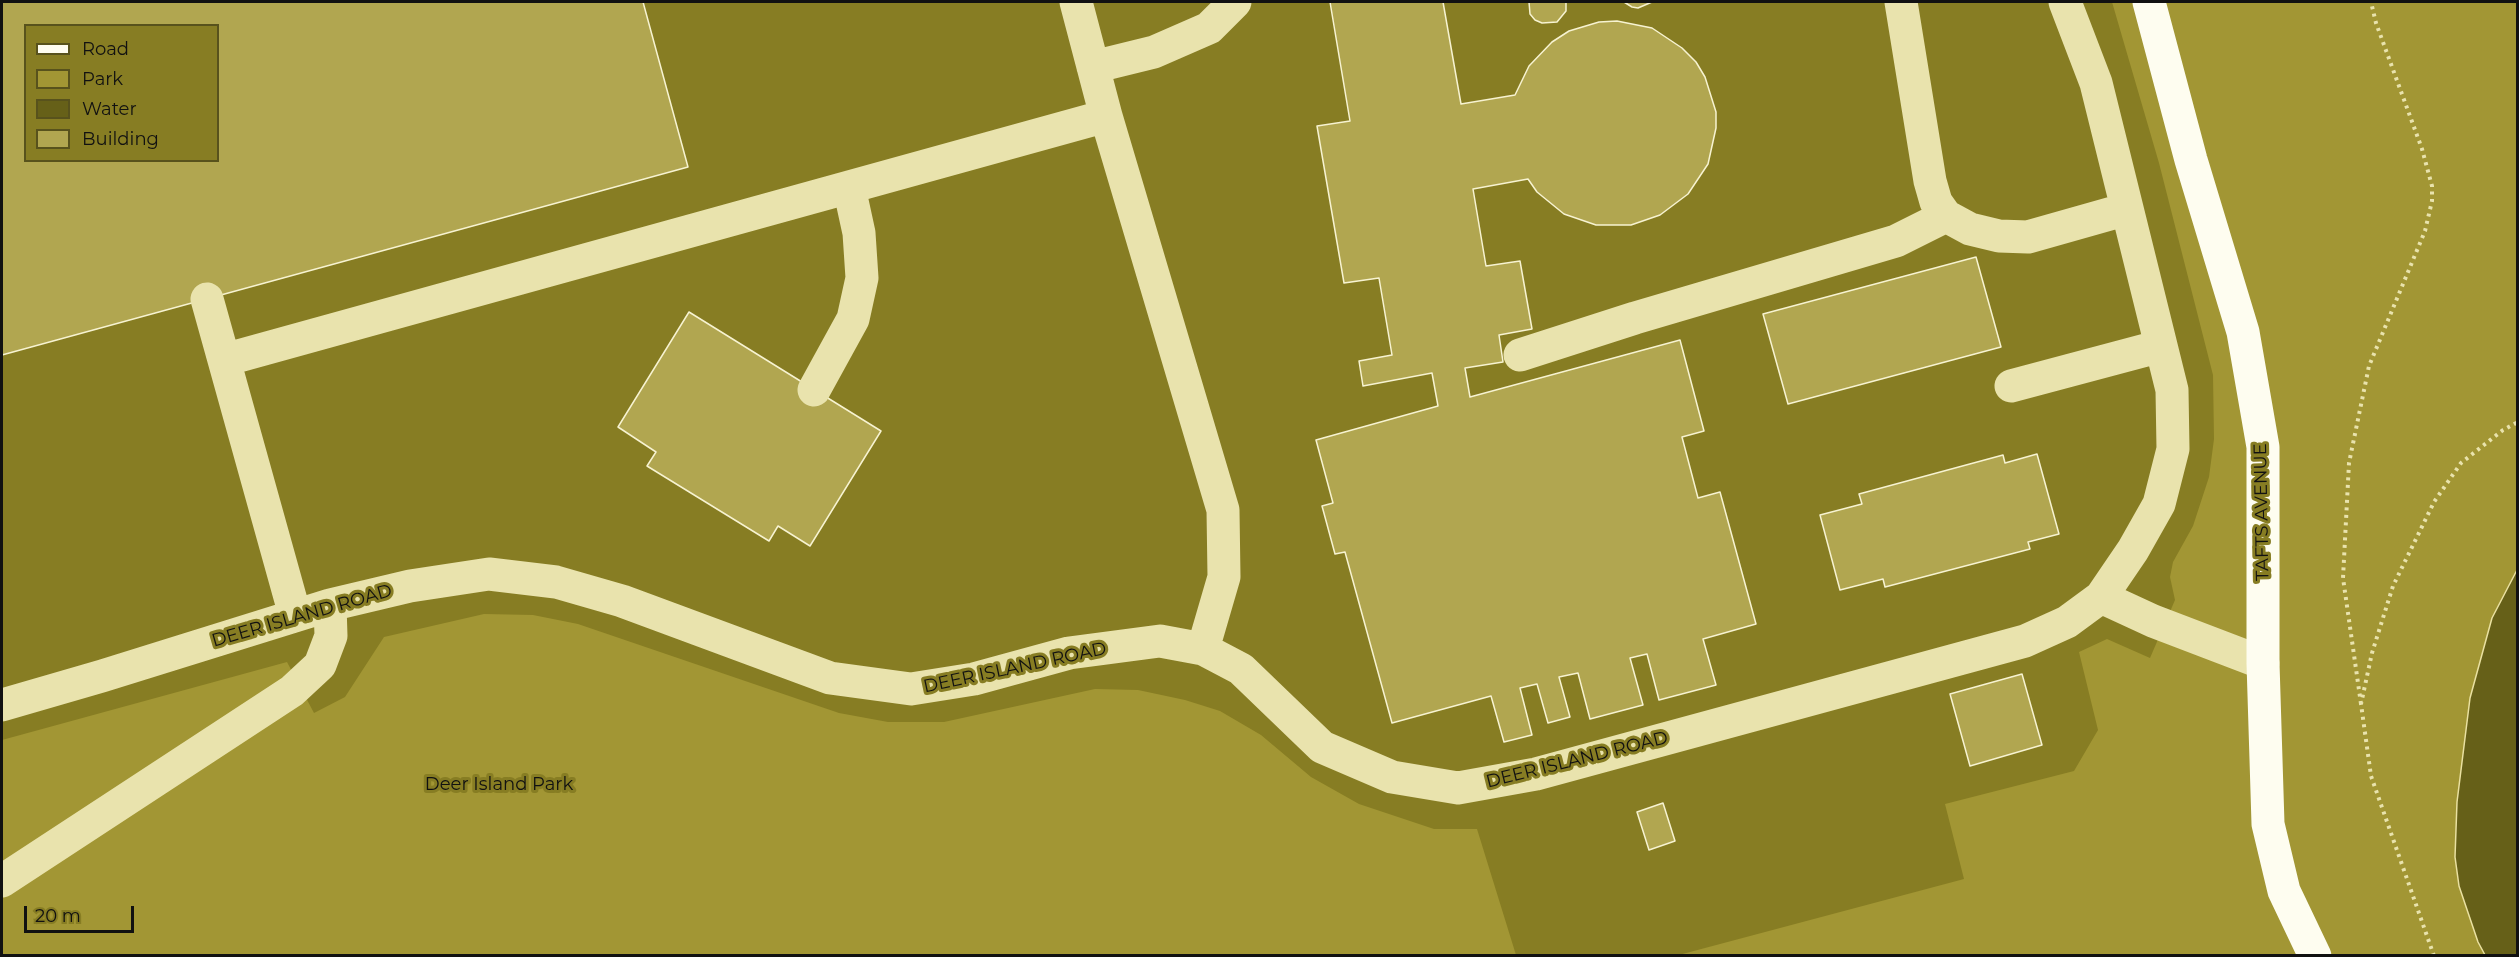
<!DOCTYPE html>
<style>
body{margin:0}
#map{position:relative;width:2519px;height:957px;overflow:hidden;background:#877d23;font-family:Montserrat,sans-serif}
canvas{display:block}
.frame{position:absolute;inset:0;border:3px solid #111;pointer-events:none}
.legend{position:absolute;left:24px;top:24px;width:195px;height:138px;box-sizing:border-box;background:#877d23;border:2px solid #58521c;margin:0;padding:8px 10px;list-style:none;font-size:18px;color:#111}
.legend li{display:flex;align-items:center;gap:12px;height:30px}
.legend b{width:30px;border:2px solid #58521c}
.scale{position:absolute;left:24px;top:906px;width:110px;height:27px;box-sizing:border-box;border:3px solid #111;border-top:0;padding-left:8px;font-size:18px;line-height:21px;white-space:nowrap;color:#111;-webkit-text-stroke:4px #877d23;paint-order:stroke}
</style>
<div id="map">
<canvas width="2519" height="957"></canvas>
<div class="frame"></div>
<ul class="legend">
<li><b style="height:8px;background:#fefdf0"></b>Road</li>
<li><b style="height:16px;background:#a29634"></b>Park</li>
<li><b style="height:16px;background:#666018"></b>Water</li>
<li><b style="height:16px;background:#b1a650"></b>Building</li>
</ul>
<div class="scale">20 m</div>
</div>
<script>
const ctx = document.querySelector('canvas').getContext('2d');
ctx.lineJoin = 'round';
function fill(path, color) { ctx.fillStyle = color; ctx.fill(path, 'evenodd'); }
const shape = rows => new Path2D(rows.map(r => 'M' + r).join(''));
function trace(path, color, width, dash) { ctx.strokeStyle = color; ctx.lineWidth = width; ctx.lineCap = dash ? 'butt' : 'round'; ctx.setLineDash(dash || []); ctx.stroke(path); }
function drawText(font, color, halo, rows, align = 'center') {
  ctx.font = font + ' Montserrat,sans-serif'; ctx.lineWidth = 6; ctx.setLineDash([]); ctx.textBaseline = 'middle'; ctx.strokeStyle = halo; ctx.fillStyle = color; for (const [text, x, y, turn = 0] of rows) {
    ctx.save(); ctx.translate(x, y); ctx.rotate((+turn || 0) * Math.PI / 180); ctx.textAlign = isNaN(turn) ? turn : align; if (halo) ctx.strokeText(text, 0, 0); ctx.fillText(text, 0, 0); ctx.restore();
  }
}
const green = shape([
 [2112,2,2517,2,2517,570,2492,618,2464,757,2457,802,2455,857,2459,886,2478,942,2485,955,1675,956,1964,879,1945,804,2074,771,2098,730,2079,652,2107,639,2150,658,2175,600,2170,577,2173,562,2193,526,2209,477,2214,439,2213,375,2159,163],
 [484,614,533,615,578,624,839,713,888,722,944,722,1095,689,1138,690,1185,700,1220,711,1261,735,1311,777,1359,804,1434,829,1477,829,1516,955,2,956,2,740,287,662,314,713,345,697,384,637]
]);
const water = shape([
 [2517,570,2517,955,2485,955,2478,942,2459,886,2455,857,2457,802,2470,698,2492,618,2517,570]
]);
const building = shape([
 [2,2,643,2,688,167,2,355,2,2],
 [26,26,218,26,218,160,26,160,26,26],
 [1330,2,1443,2,1461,104,1515,95,1529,66,1552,42,1569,31,1599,22,1617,21,1652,28,1682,48,1696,62,1705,77,1716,112,1716,128,1708,164,1688,194,1660,215,1631,225,1596,225,1564,214,1537,192,1528,179,1473,189,1486,266,1520,261,1532,329,1499,335,1503,362,1465,368,1470,397,1680,340,1704,431,1682,437,1698,498,1720,492,1756,624,1703,639,1716,685,1659,700,1647,654,1630,658,1643,705,1590,719,1578,673,1559,677,1570,717,1548,723,1537,684,1520,688,1532,735,1504,742,1491,696,1392,723,1345,552,1335,554,1322,506,1333,503,1316,440,1438,406,1432,373,1363,386,1359,361,1392,355,1379,278,1344,283,1317,126,1350,121,1330,2],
 [1529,2,1566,2,1566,11,1557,22,1542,23,1535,20,1530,14,1529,2],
 [1624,2,1652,2,1638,8,1632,7,1624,2],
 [1976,257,2001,347,1788,404,1763,314,1976,257],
 [689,312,881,431,810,546,778,526,769,541,647,466,656,452,618,427,689,312],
 [2037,454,2059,534,2028,542,2030,549,1885,587,1883,579,1840,590,1820,515,1862,504,1859,494,2003,455,2005,463,2037,454],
 [2022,674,2042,745,1970,766,1950,694,2022,674],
 [1663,803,1675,841,1649,850,1637,812,1663,803]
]);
const path = shape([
 [2361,704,2343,578,2349,463,2369,366,2425,231,2432,201,2432,186,2422,149,2376,23,2371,2],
 [2434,956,2371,776,2361,704,2372,653,2393,586,2434,502,2461,463,2503,430,2518,422]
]);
const minor = shape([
 [1076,2,1106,116],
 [1901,2,1930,181,1936,202,1946,216,1970,229,1999,236,2028,237,2127,209],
 [2065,2,2096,83,2172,390,2173,449,2159,504,2133,550,2101,597],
 [1093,67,1154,52,1209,28,1235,2],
 [207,299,295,615],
 [1520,355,1635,318,1896,241,1946,216],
 [224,360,1106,116,1223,510,1224,577,1203,649],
 [2011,386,2161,346],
 [814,390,853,319,862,278,859,233,849,187],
 [2,705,102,676,330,605,410,586,489,574,556,582,622,601,830,678,911,689,974,679,1069,653,1160,641,1203,649,1241,669,1322,747,1392,777,1458,788,1536,774,2025,641,2067,622,2101,597,2153,621,2263,663],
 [2,881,292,691,320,665,331,636,330,605]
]);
const major = shape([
 [2149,2,2191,160,2243,332,2263,447,2263,663,2268,824,2284,891,2315,956]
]);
const streetNames = [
 ["TAFTS AVENUE",2262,512,-91],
 ["DEER ISLAND ROAD",302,616,-16],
 ["DEER ISLAND ROAD",1015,668,-12],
 ["DEER ISLAND ROAD",1577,760,-14]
];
const parkNames = [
 ["Deer Island Park",499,785]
];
fill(green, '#a29634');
fill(water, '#666018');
trace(water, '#eae1a1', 1.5);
fill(building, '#b1a650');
trace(building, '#f7f3d1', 1.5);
trace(path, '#e9e3ad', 4, [3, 4.5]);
trace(minor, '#e9e3ad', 33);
trace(major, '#fefdf0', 33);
drawText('18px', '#111', '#877d23', streetNames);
drawText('18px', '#111', '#877d23', parkNames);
</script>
